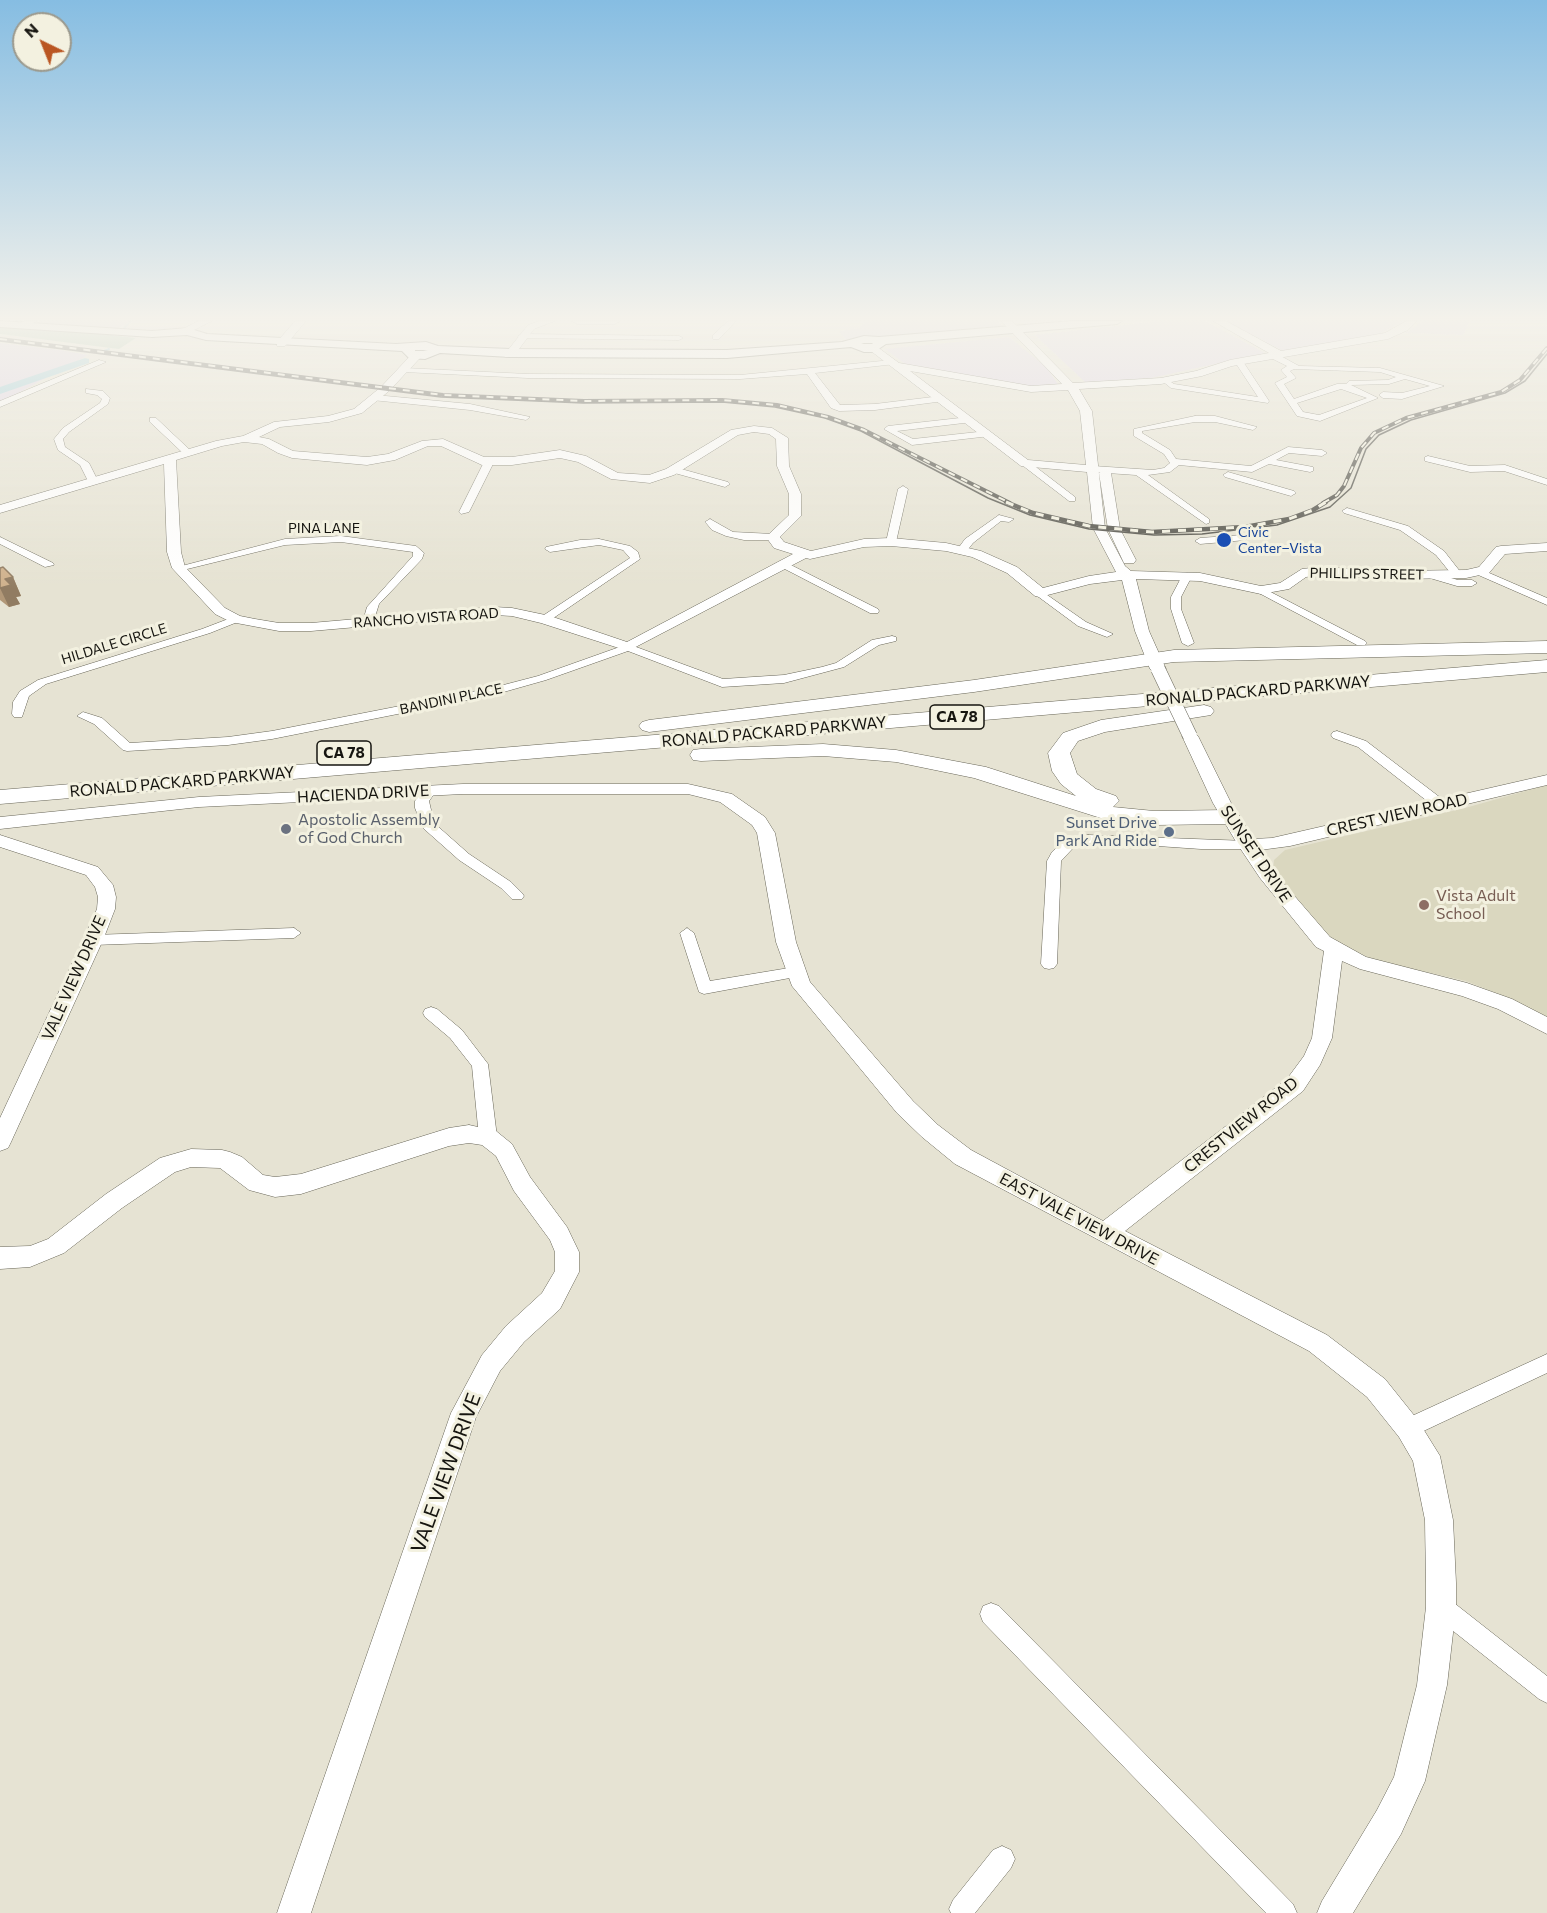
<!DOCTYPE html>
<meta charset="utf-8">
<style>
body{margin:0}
#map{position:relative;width:1547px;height:1913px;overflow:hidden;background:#e6e3d3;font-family:Commissioner,sans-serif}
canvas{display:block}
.north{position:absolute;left:12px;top:12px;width:60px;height:60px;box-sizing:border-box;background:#f3f1e0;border:2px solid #9b998d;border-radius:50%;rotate:317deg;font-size:16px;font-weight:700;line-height:24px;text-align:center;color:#161510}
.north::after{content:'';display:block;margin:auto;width:21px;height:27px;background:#ba5622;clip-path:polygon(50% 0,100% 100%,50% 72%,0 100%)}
</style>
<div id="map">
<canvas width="1547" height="1913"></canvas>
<div class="north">N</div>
</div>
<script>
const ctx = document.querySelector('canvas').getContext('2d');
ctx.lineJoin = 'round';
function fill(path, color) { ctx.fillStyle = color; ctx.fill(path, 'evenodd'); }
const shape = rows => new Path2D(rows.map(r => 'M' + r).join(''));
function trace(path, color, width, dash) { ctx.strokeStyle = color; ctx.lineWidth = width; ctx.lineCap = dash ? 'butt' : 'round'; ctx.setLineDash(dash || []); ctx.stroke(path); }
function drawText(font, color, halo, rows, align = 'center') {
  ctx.font = font + ' Commissioner,sans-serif'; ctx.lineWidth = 6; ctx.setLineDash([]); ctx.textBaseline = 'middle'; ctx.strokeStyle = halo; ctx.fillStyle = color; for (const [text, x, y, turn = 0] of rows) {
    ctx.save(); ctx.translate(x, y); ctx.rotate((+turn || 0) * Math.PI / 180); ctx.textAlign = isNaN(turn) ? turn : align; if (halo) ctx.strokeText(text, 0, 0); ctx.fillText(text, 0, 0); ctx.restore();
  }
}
const commercial = shape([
 [38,321,130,321,118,329,41,324],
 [866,321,997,321,1003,326,846,340,839,331,859,328],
 [1159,321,1205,321,1265,353,1151,378,1085,382,1035,335],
 [1226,321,1404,321,1379,334,1283,351],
 [1423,321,1470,321,1463,335,1406,333],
 [1009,337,1046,367,1058,384,1031,386,905,364,885,349],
 [0,343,60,350,88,355,0,403]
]);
const built = shape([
 [1547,785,1547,1018,1501,995,1466,981,1374,960,1338,943,1327,934,1273,871,1274,860,1285,850,1465,808]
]);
const green = shape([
 [0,327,102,334,136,338,119,349,0,334]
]);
const stream = shape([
 [124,328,131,321],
 [102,352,109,349]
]);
const river = shape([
 [85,358,89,359,89,363,0,394,0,387,85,358]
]);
const street = shape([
 [728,321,736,321,719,339,713,339,713,335,728,321],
 [522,334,679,336,683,338,679,340,519,338,518,336,522,334],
 [1271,354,1277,354,1299,366,1380,368,1444,386,1402,399,1383,398,1379,395,1383,392,1402,393,1430,386,1405,379,1389,384,1351,385,1378,398,1320,421,1297,416,1275,383,1287,377,1281,370,1287,366,1271,358,1271,354],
 [1294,369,1380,372,1396,377,1388,380,1349,381,1346,384,1337,384,1294,399,1284,384,1296,378,1290,371,1294,369],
 [1341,389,1367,398,1319,415,1303,412,1297,403,1341,389],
 [99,360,106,362,0,407,0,401,99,360],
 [892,360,895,360,895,364,815,373,840,405,875,404,941,396,944,397,944,401,875,410,839,411,831,408,807,374,740,379,528,378,404,372,400,370,404,368,528,374,740,375,892,360],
 [1239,360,1242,360,1269,401,1268,403,1171,388,1161,380,1165,378,1174,384,1258,397,1235,362,1239,360],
 [86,389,103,391,110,398,108,404,69,432,63,439,65,447,89,463,98,481,93,484,88,481,80,465,58,450,54,439,63,428,100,403,102,399,97,395,86,393,86,389],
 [375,395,470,404,530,417,526,420,470,410,372,400,371,398,375,395],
 [1195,416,1215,416,1257,427,1253,430,1215,422,1195,422,1142,431,1142,433,1170,450,1176,459,1251,466,1288,447,1322,450,1327,453,1322,456,1289,453,1276,460,1313,467,1313,471,1310,472,1269,464,1252,472,1179,465,1170,472,1148,475,1209,519,1209,523,1206,524,1136,475,1093,472,1088,469,1093,466,1153,470,1164,468,1170,463,1164,454,1134,436,1134,429,1195,416],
 [969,417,972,418,972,422,897,431,913,439,987,431,991,434,990,436,912,445,884,429,888,426,969,417],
 [150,418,156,418,191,451,191,455,185,455,150,422,150,418],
 [1428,456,1470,466,1505,465,1547,479,1547,485,1504,471,1470,472,1425,461,1425,457,1428,456],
 [489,459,494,462,469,512,461,514,459,512,484,462,489,459],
 [1022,461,1028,461,1075,497,1075,501,1069,501,1022,465,1022,461],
 [674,467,728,482,730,484,725,487,671,472,671,468,674,467],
 [1228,472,1294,491,1296,493,1291,496,1225,477,1223,475,1228,472],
 [903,486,908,489,896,542,891,545,886,542,898,489,903,486],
 [1347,508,1408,526,1444,551,1462,574,1453,576,1436,555,1400,530,1344,513,1342,511,1347,508],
 [999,515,1014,519,1009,522,1001,521,973,543,966,552,958,552,957,550,965,539,999,515],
 [710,519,733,532,773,534,778,537,773,540,744,540,726,536,712,530,707,524,705,522,710,519],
 [1242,535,1246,536,1246,540,1200,544,1195,541,1200,538,1242,535],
 [341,536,416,546,424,553,422,559,379,604,373,623,369,624,363,621,367,607,413,556,413,552,341,542,285,545,179,571,174,568,285,539,341,536],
 [0,537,53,563,54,565,45,567,0,544,0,537],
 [599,539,630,546,638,552,640,559,549,621,541,621,541,617,630,558,623,550,599,545,550,552,545,549,546,547,580,540,599,539],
 [783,561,878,609,879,611,878,613,870,613,779,566,779,562,783,561],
 [1480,569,1547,598,1547,605,1476,574,1476,570,1480,569],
 [1427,571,1458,580,1472,580,1477,583,1472,586,1457,586,1423,576,1422,574,1427,571],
 [1187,573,1192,576,1181,597,1181,609,1194,643,1188,646,1182,643,1171,609,1171,597,1182,576,1187,573],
 [1261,587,1365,641,1367,643,1365,645,1357,645,1257,592,1257,588,1261,587],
 [1040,590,1086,622,1113,634,1107,637,1078,626,1036,595,1035,593,1040,590],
 [236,616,242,619,240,621,210,633,46,684,29,696,22,717,14,717,12,714,13,702,20,691,38,680,202,629,236,616],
 [892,636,896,637,896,641,879,645,844,667,784,683,722,687,628,651,546,680,493,695,272,739,228,745,127,751,123,750,94,724,77,716,83,712,102,718,130,743,228,737,272,731,492,688,538,676,628,644,723,679,784,675,822,667,836,663,872,640,892,636],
 [1337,731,1366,741,1446,802,1448,805,1446,808,1436,808,1358,747,1333,738,1331,735,1333,732,1337,731],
 [430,786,437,790,429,801,434,823,469,854,511,882,522,893,524,896,522,899,512,899,501,888,459,860,423,828,415,808,415,801,425,787,430,786],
 [1088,835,1247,841,1254,845,1247,849,1201,849,1114,843,1088,843,1074,847,1061,861,1057,964,1054,968,1049,969,1044,968,1041,964,1047,861,1052,852,1064,841,1088,835],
 [294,928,301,933,294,938,93,945,86,940,93,935,294,928],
 [687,928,694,933,710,981,795,967,800,968,803,972,800,976,795,977,704,994,699,992,680,933,687,928],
 [431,1007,437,1009,462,1030,488,1064,497,1137,494,1142,488,1144,482,1142,479,1137,472,1066,450,1038,425,1017,423,1013,425,1009,431,1007],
 [1547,1354,1547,1373,1415,1435,1408,1438,1401,1435,1398,1428,1401,1421,1547,1354],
 [1441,1596,1449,1599,1547,1676,1547,1703,1539,1699,1433,1615,1430,1607,1433,1599,1441,1596],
 [991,1603,999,1606,1293,1904,1297,1913,1266,1913,983,1622,980,1614,983,1606,991,1603],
 [1002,1846,1011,1850,1015,1859,1011,1868,975,1913,951,1913,949,1909,953,1900,993,1850,1002,1846]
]);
const secondary = shape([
 [24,321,37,321,24,328,19,325,24,321],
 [198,321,212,321,188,333,179,331,198,321],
 [295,321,306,321,285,346,277,346,277,342,295,321],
 [539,321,555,321,534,329,513,357,505,357,504,355,528,325,539,321],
 [572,321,620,321,615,324,577,324,572,321],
 [1001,321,1012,321,1073,383,1161,378,1196,371,1230,360,1269,353,1213,321,1226,321,1281,351,1385,333,1406,321,1417,321,1408,330,1388,339,1232,366,1202,376,1161,384,1079,389,1092,411,1105,528,1125,566,1131,571,1200,573,1261,586,1280,583,1302,569,1320,567,1393,571,1466,570,1479,567,1496,547,1501,546,1547,543,1547,551,1505,554,1489,573,1466,578,1393,579,1320,575,1306,577,1289,589,1261,594,1200,581,1136,579,1149,631,1166,669,1158,674,1150,669,1135,631,1122,580,1090,584,1040,597,1035,596,1007,573,972,557,946,551,891,546,864,547,810,559,806,558,628,651,541,623,512,616,494,615,311,631,279,631,231,622,215,614,172,568,167,552,164,464,0,513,0,505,216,441,243,436,274,422,328,416,354,409,381,387,412,354,416,353,420,354,420,358,389,391,362,413,329,422,280,427,259,437,269,439,293,451,367,457,388,454,422,441,443,439,484,457,512,457,560,450,586,456,618,473,649,475,666,469,731,430,754,426,772,428,788,438,789,466,801,494,801,516,780,537,784,542,811,551,864,539,891,538,946,543,981,551,1017,567,1043,588,1089,576,1116,572,1093,528,1087,472,1021,466,867,348,876,346,899,363,1031,386,1062,384,1001,321],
 [910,371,1031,392,1068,390,1080,411,1086,465,1028,460,910,371],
 [754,432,769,434,776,439,777,466,789,494,789,515,766,537,774,548,793,554,627,642,550,616,512,608,494,607,311,623,279,623,255,619,240,616,225,608,185,567,181,552,176,460,222,446,244,442,262,444,278,453,292,458,367,465,395,460,428,446,441,446,482,465,512,465,560,458,578,462,611,479,650,483,674,475,738,435,754,432],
 [1105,469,1111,473,1120,529,1136,560,1134,563,1124,563,1108,529,1099,473,1105,469],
 [1190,731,1198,736,1231,803,1253,839,1272,838,1547,775,1547,785,1290,846,1260,850,1272,870,1330,937,1366,957,1467,983,1512,999,1547,1017,1547,1034,1498,1009,1462,996,1360,969,1342,961,1332,1038,1320,1065,1303,1091,1125,1231,1327,1335,1385,1379,1417,1419,1440,1456,1453,1520,1456,1583,1456,1607,1447,1685,1425,1781,1401,1834,1353,1913,1317,1913,1322,1901,1377,1810,1394,1777,1417,1685,1426,1607,1426,1583,1425,1520,1413,1461,1399,1437,1367,1397,1309,1351,955,1164,922,1137,897,1113,792,986,776,942,757,833,752,825,720,802,688,794,463,794,199,807,0,829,0,817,199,797,463,784,688,784,732,794,765,817,775,833,796,942,810,982,913,1101,938,1125,971,1150,1103,1221,1287,1079,1304,1056,1312,1038,1324,951,1316,947,1260,878,1238,845,1213,803,1182,736,1190,731],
 [0,835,98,867,113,885,116,897,115,909,103,940,11,1142,8,1148,0,1151,0,1118,83,940,97,909,98,897,95,887,86,875,0,847,0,835],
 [469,1125,496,1131,512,1144,530,1177,567,1227,579,1252,579,1272,560,1309,524,1342,500,1371,476,1417,311,1913,277,1913,451,1413,482,1355,506,1326,542,1293,555,1271,555,1252,550,1240,514,1191,496,1156,482,1145,469,1143,449,1146,301,1194,275,1197,249,1190,220,1168,191,1167,175,1172,122,1208,64,1253,30,1267,0,1269,0,1247,30,1246,48,1239,106,1194,160,1158,191,1149,222,1150,230,1152,242,1157,263,1175,275,1177,301,1174,449,1128,469,1125]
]);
const primary = shape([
 [0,321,152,331,188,328,207,334,396,344,426,342,438,346,510,349,727,350,842,342,864,336,879,337,1072,321,1122,321,1117,324,886,344,874,352,864,352,851,347,727,358,510,357,440,353,425,359,409,358,402,351,206,340,187,335,152,337,0,327,0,321],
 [864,343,872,343,873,344,861,344,864,343],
 [428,350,423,351,415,351,415,350,428,350]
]);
const highway = shape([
 [1547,641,1547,653,1174,662,974,692,649,732,642,730,639,726,642,722,649,720,974,680,1174,650,1547,641],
 [1547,660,1547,672,0,804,0,790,1547,660],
 [1204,705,1211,707,1214,711,1211,715,1105,732,1078,741,1070,753,1077,774,1096,789,1116,796,1119,801,1113,807,1154,811,1229,810,1237,812,1240,817,1237,822,1229,824,1154,825,1107,820,974,778,896,762,823,756,701,761,693,760,690,755,693,750,701,749,823,744,896,750,986,767,1076,796,1061,784,1052,771,1048,753,1063,733,1101,720,1204,705]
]);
const tram = shape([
 [0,341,441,397,583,403,722,402,775,407,825,418,861,431,988,498,1030,515,1089,529,1154,535,1202,534,1277,525,1330,507,1351,488,1366,449,1379,435,1411,420,1505,393,1525,381,1547,354]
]);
const railFar1 = shape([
 [0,339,443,395,584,401,722,400,777,405,828,417,864,430,1010,503],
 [1323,503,1337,495,1344,486,1361,448,1374,433,1406,418,1501,392,1520,380,1547,348]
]);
const rail = shape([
 [1006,502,1033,513,1089,526,1152,532,1245,527,1289,519,1313,510,1326,502]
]);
const secondaryBridge = shape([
 [1158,669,1190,736]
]);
const wall = shape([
 [0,568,13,577,21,596,16,597,20,604,9,607,0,600]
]);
const shadedWall = shape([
 [13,577,21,596,16,597,20,604,9,607,0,588,5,579]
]);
const building = shape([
 [3,567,13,577,5,579,11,585,0,588,0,568,3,567]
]);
const markers = [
 [1224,540,8,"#1a4fb4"],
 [286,829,6,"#6b7280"],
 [1169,832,6,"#5c6f8a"],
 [1424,905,6,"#8d6e63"]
];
const farStreetnames = [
 ["PINA LANE",324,528],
 ["PHILLIPS STREET",1367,574,1],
 ["RANCHO VISTA ROAD",426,618,-4],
 ["HILDALE CIRCLE",114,644,-17],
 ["BANDINI PLACE",451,699,-12]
];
const farTransitnames = [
 ["Civic",1238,532],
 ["Center–Vista",1238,548]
];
const shields = [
 [957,717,54],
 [344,753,54]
];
const shieldNames = [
 ["CA 78",957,717],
 ["CA 78",344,753]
];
const streetNames = [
 ["RONALD PACKARD PARKWAY",1258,691,-5],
 ["RONALD PACKARD PARKWAY",774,732,-5],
 ["RONALD PACKARD PARKWAY",182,782,-5],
 ["HACIENDA DRIVE",363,794,-3],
 ["CREST VIEW ROAD",1397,815,-13],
 ["SUNSET DRIVE",1256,854,56],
 ["VALE VIEW DRIVE",74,978,-66],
 ["CRESTVIEW ROAD",1241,1125,-39],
 ["EAST VALE VIEW DRIVE",1079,1219,28]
];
const worshipNames = [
 ["Apostolic Assembly",298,820],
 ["of God Church",298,838]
];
const serviceNames = [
 ["Sunset Drive",1157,823],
 ["Park And Ride",1157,841]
];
const educationNames = [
 ["Vista Adult",1436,896],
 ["School",1436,914]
];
const nearStreetnames = [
 ["VALE VIEW DRIVE",446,1473,-70]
];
fill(commercial, '#dfd4e8');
fill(built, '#dad7bf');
fill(green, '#a4c3a7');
trace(stream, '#94cbda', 2);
fill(river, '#94cbda');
trace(street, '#686658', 1);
trace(secondary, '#686658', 1);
trace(primary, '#686658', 2);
trace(highway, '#686658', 1);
fill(street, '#fff');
fill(secondary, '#fff');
fill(primary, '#fff');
fill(highway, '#fff');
trace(tram, '#4c4b43', 1.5);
trace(railFar1, '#4c4b43', 4);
trace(rail, '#4c4b43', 4.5);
trace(railFar1, '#f3f1e0', 2, [7]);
trace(rail, '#f3f1e0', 3, [8]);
trace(secondaryBridge, '#686658', 15, []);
trace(secondaryBridge, '#fff', 14);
fill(wall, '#b29878');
fill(shadedWall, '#917c62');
fill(building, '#cfb18c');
trace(building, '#917c62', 1.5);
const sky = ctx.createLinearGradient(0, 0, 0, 589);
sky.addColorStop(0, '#86bde2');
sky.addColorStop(0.54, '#f4f2eb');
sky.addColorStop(1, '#f4f2eb00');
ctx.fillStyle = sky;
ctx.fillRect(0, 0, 1547, 589);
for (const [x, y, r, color] of markers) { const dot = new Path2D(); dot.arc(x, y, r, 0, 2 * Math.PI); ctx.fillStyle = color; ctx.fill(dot); trace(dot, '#f3f1e0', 2); }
drawText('14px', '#161510', '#f3f1e0', farStreetnames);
drawText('14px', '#164399', '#f3f1e0', farTransitnames, 'left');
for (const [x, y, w] of shields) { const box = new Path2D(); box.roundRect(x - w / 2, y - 12, w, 24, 4.5); ctx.fillStyle = '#f3f1e0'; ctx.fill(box); trace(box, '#161510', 1.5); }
drawText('bold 15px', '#161510', null, shieldNames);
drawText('16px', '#161510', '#f3f1e0', streetNames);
drawText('16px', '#5b616d', '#f3f1e0', worshipNames, 'left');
drawText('16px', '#4e5e75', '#f3f1e0', serviceNames, 'right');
drawText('16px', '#785e54', '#f3f1e0', educationNames, 'left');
drawText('20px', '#161510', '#f3f1e0', nearStreetnames);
</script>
